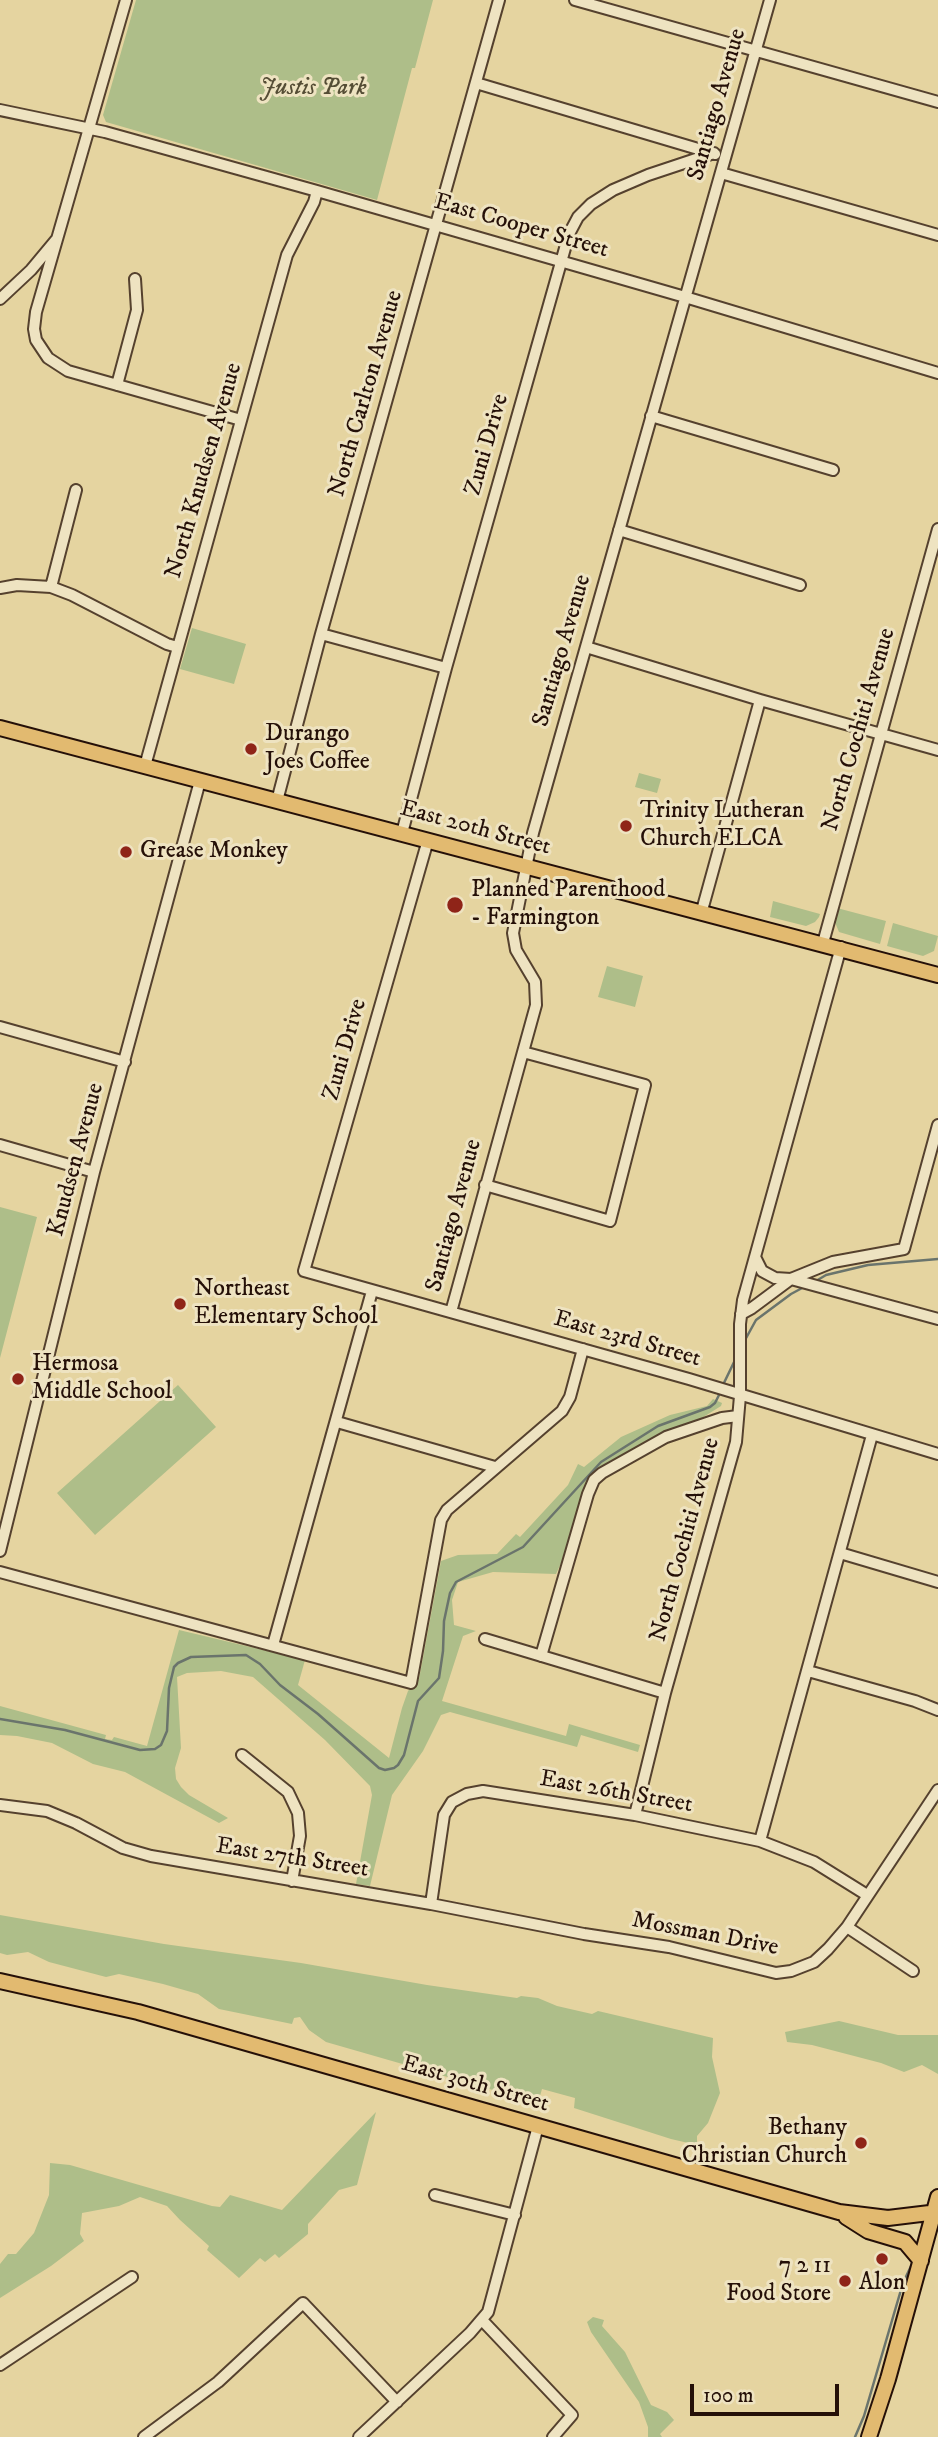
<!DOCTYPE html>
<style>
body{margin:0}
#map{position:relative;width:938px;height:2437px;overflow:hidden;background:#e5d4a0;font-family:"IM FELL DW Pica",serif}
canvas{display:block}
.scale{position:absolute;left:690px;top:2384px;width:149px;height:32px;box-sizing:border-box;border:4px solid #251008;border-top:0;padding-left:9px;font-size:21px;line-height:24px;white-space:nowrap;color:#251008;-webkit-text-stroke:5px #eee3c1;paint-order:stroke}
</style>
<div id="map">
<canvas width="938" height="2437"></canvas>
<div class="scale">100 m</div>
</div>
<script>
const ctx = document.querySelector('canvas').getContext('2d');
ctx.lineJoin = 'round';
function fill(path, color) { ctx.fillStyle = color; ctx.fill(path, 'evenodd'); }
const shape = rows => new Path2D(rows.map(r => 'M' + r).join(''));
function trace(path, color, width, dash) { ctx.strokeStyle = color; ctx.lineWidth = width; ctx.lineCap = dash ? 'butt' : 'round'; ctx.setLineDash(dash || []); ctx.stroke(path); }
function drawText(font, color, halo, rows, align = 'center') {
  ctx.font = font + ' "IM FELL DW Pica",serif'; ctx.lineWidth = 6; ctx.setLineDash([]); ctx.textBaseline = 'middle'; ctx.strokeStyle = halo; ctx.fillStyle = color; for (const [text, x, y, turn = 0] of rows) {
    ctx.save(); ctx.translate(x, y); ctx.rotate((+turn || 0) * Math.PI / 180); ctx.textAlign = isNaN(turn) ? turn : align; if (halo) ctx.strokeText(text, 0, 0); ctx.fillText(text, 0, 0); ctx.restore();
  }
}
const green = shape([
 [136,0,433,0,415,68,412,68,377,200,106,122,103,115],
 [192,628,246,644,234,684,180,669],
 [639,773,661,779,657,793,635,787],
 [773,901,820,914,819,917,815,922,806,926,770,917],
 [837,908,886,921,880,944,839,932,834,920],
 [893,923,938,936,934,951,923,956,887,946],
 [607,966,643,976,635,1007,598,997],
 [0,1207,37,1217,0,1358],
 [178,1385,216,1427,95,1535,57,1493],
 [713,1399,722,1403,721,1406,697,1421,670,1429,600,1468,590,1478,568,1548,556,1574,493,1572,458,1582,452,1600,454,1625,476,1631,463,1636,442,1701,566,1736,569,1724,640,1745,638,1752,581,1735,577,1747,450,1712,441,1715,423,1751,392,1795,370,1886,356,1884,372,1795,370,1786,325,1740,253,1677,221,1671,187,1673,177,1677,181,1748,175,1768,176,1779,181,1787,189,1795,228,1818,219,1823,125,1772,93,1764,52,1743,17,1736,0,1735,0,1706,106,1735,105,1739,112,1740,114,1737,147,1746,179,1630,305,1660,298,1685,389,1758,402,1708,408,1691,419,1679,441,1561,458,1555,497,1554,516,1534,520,1537,568,1485,578,1464,584,1467,621,1437,670,1415,707,1406],
 [0,1915,164,1944,301,1963,427,1985,517,1998,521,1996,538,1998,557,2006,592,2014,598,2011,713,2038,712,2057,720,2093,708,2123,697,2136,697,2145,671,2139,574,2108,575,2098,542,2089,538,2103,326,2042,309,2030,300,2017,294,2018,292,2024,219,2009,198,1994,163,1984,119,1974,106,1977,49,1962,28,1952,7,1955,0,1953],
 [839,2021,898,2035,938,2035,938,2074,922,2065,904,2072,881,2063,812,2045,787,2042,785,2032],
 [376,2112,357,2185,339,2190,308,2224,308,2234,279,2258,275,2254,265,2262,260,2258,239,2278,207,2250,209,2246,180,2220,167,2206,140,2197,119,2206,82,2213,80,2234,84,2241,51,2266,0,2298,0,2264,8,2254,16,2254,34,2233,49,2195,50,2163,70,2165,212,2206,220,2207,230,2195,282,2210],
 [593,2317,604,2320,602,2326,625,2352,651,2405,667,2412,674,2420,660,2434,662,2437,648,2437,648,2427,639,2402,591,2332,587,2322]
]);
const stream = shape([
 [816,1281,826,1275,868,1265,938,1259],
 [745,1340,756,1320,791,1294,804,1287],
 [722,1387,736,1358],
 [0,1719,65,1730,140,1750,155,1749,161,1745,167,1731,169,1688,174,1667,178,1663,191,1657,246,1655,260,1664,280,1685,318,1714,379,1768,385,1770,394,1768,398,1765,404,1755,418,1701,439,1678,443,1651,444,1621,450,1593,456,1582,523,1547,601,1462,658,1426,710,1407,715,1403,720,1393],
 [855,2437,864,2416,903,2283,912,2264]
]);
const minor = shape([
 [126,0,36,312,34,329,36,340,48,358,68,371,241,420],
 [575,0,938,102],
 [476,83,715,154],
 [0,110,105,132,317,191,685,297,938,373],
 [721,173,938,235],
 [0,299,31,270,56,240],
 [117,385,137,310,135,279],
 [651,416,833,470],
 [619,530,800,585],
 [51,587,76,490],
 [0,588,17,585,51,587,72,595,167,644,177,647],
 [321,634,446,668],
 [586,647,760,700,938,750],
 [145,766,287,255,314,202,317,191],
 [277,801,321,634,499,0],
 [402,833,446,668,569,234,578,217,591,204,613,190,648,175,714,153],
 [428,840,304,1271,689,1379,938,1454],
 [701,914,760,700],
 [823,943,938,529],
 [0,1027,125,1062],
 [0,1145,94,1172],
 [485,1185,610,1221,645,1085,523,1052],
 [755,1257,762,1271,775,1278,791,1279,938,1319],
 [451,1312,536,1005,535,982,516,950,513,933,533,833,770,0],
 [741,1314,752,1308,791,1279,833,1262,904,1249,938,1125],
 [337,1422,495,1467],
 [0,1551,94,1172,200,781],
 [840,1553,938,1582],
 [0,1572,411,1683,441,1520,447,1510,562,1411,570,1397,583,1349],
 [485,1639,665,1693],
 [273,1645,372,1291],
 [541,1656,588,1494,594,1480,602,1473,666,1437,722,1418,738,1416],
 [808,1671,915,1701,938,1710],
 [242,1755,288,1792,298,1813,300,1836,292,1881],
 [0,1805,47,1811,76,1823,123,1848,151,1856,431,1904,584,1934,669,1947,776,1973,791,1971,814,1962,828,1949,847,1927,938,1790],
 [635,1815,665,1693,736,1442,740,1396,740,1324,743,1300,841,947],
 [760,1841,872,1435],
 [431,1904,444,1815,452,1802,467,1794,483,1791,635,1815,760,1841,814,1862,867,1895],
 [847,1927,913,1971],
 [435,2195,515,2215],
 [482,2320,572,2415,553,2437],
 [0,2365,132,2277],
 [144,2437,218,2382,303,2303,397,2402],
 [359,2437,470,2333,488,2312,538,2126]
]);
const major = shape([
 [0,728,938,975],
 [0,1981,138,2012,839,2212,888,2218,938,2212],
 [846,2217,868,2231,905,2242,921,2261],
 [869,2437,888,2379,938,2197]
]);
const markers = [
 [251,749,7,"#8f2418"],
 [626,826,7,"#8f2418"],
 [126,852,7,"#8f2418"],
 [455,905,9,"#8f2418"],
 [180,1304,7,"#8f2418"],
 [18,1379,7,"#8f2418"],
 [861,2143,7,"#8f2418"],
 [882,2259,7,"#8f2418"],
 [845,2281,7,"#8f2418"]
];
const parkNames = [
 ["Justis Park",313,89]
];
const streetNames = [
 ["Santiago Avenue",718,105,-74],
 ["East Cooper Street",521,227,16],
 ["North Carlton Avenue",367,394,-74],
 ["Zuni Drive",488,445,-74],
 ["North Knudsen Avenue",205,471,-74],
 ["Santiago Avenue",563,651,-74],
 ["North Cochiti Avenue",860,730,-74],
 ["East 20th Street",475,829,15],
 ["Zuni Drive",346,1050,-74],
 ["Knudsen Avenue",77,1160,-75],
 ["Santiago Avenue",455,1216,-75],
 ["East 23rd Street",627,1340,16],
 ["North Cochiti Avenue",686,1540,-75],
 ["East 26th Street",616,1793,10],
 ["East 27th Street",292,1859,9],
 ["Mossman Drive",705,1935,11],
 ["East 30th Street",475,2085,16]
];
const poiNames = [
 ["Durango",265,735],
 ["Joes Coffee",265,763],
 ["Trinity Lutheran",640,812],
 ["Church ELCA",640,840],
 ["Grease Monkey",140,852],
 ["Planned Parenthood",471,891],
 ["- Farmington",471,919],
 ["Northeast",194,1290],
 ["Elementary School",194,1318],
 ["Hermosa",32,1365],
 ["Middle School",32,1393],
 ["Bethany",847,2129,"right"],
 ["Christian Church",847,2157,"right"],
 ["7 2 11",831,2267,"right"],
 ["Food Store",831,2295,"right"],
 ["Alon",882,2284,"center"]
];
fill(green, '#aebe89');
trace(stream, '#6a746c', 2.5);
trace(minor, '#55412e', 14);
trace(major, '#251008', 18);
trace(minor, '#eee3c1', 10);
trace(major, '#e2ba70', 14);
for (const [x, y, r, color] of markers) { const dot = new Path2D(); dot.arc(x, y, r, 0, 2 * Math.PI); ctx.fillStyle = color; ctx.fill(dot); trace(dot, '#eee3c1', 2.5); }
drawText('italic 24px', '#554d35', '#eee3c1', parkNames);
drawText('24px', '#251008', '#eee3c1', streetNames);
drawText('24px', '#251008', '#eee3c1', poiNames, 'left');
</script>
